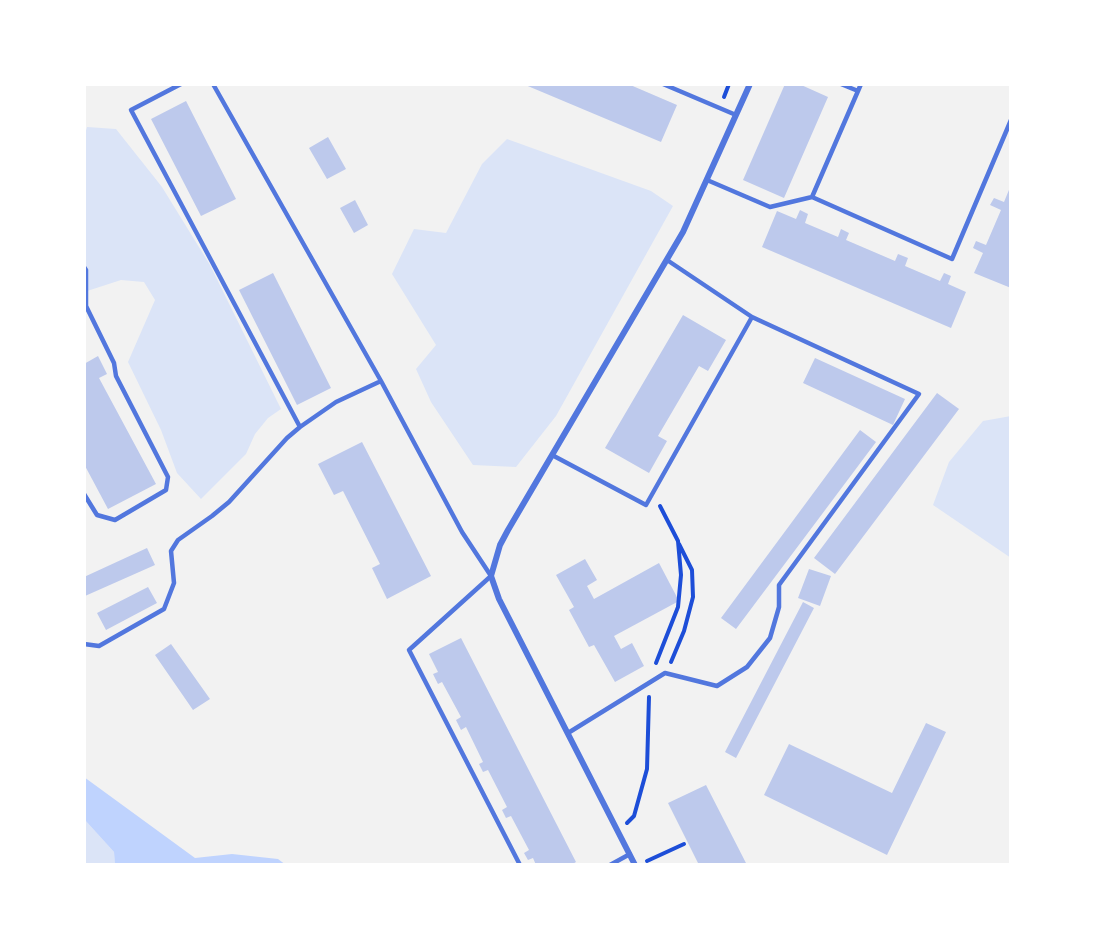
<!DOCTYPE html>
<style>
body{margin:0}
#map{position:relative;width:1095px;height:949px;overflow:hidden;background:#f2f2f2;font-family:Arial,sans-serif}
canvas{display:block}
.frame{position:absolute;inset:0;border:86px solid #fff;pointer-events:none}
</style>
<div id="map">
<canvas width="1095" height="949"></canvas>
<div class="frame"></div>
</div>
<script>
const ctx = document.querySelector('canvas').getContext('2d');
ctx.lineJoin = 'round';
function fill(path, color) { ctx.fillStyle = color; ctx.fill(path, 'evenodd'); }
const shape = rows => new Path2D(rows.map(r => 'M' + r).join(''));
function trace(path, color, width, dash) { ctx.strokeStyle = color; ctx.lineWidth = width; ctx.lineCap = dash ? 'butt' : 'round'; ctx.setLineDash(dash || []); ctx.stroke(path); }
const green = shape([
 [87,127,116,129,162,187,210,265,281,409,268,418,255,434,246,454,201,499,177,473,161,430,128,362,155,300,144,282,121,280,84,292,84,137],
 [507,139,651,191,673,206,556,416,516,467,473,465,431,402,416,369,436,345,392,274,414,229,446,233,482,164],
 [1011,416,1011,558,933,505,949,462,983,421],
 [84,819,114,852,115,865,84,865]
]);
const water = shape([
 [84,777,195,858,232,854,278,859,286,865,146,865,142,863,137,865,115,865,114,852,84,819]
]);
const building = shape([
 [523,84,628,84,677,105,661,142],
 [785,84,799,84,828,97,784,198,743,180],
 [186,101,236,199,201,216,151,119],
 [328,137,346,169,327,179,309,148],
 [1011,185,1011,288,974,273,983,253,973,248,976,241,986,245,1001,210,990,205,994,198,1004,202],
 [355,200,368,225,354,233,340,208],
 [800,210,808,214,805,223,838,237,841,229,849,233,846,240,895,261,898,254,908,258,905,266,940,281,944,273,951,276,948,284,966,292,951,328,762,247,777,211,796,219],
 [273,273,331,388,297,405,239,290],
 [683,315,726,340,708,371,699,366,658,436,667,441,649,473,605,448],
 [98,356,107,374,99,378,156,484,108,509,84,464,84,364],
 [815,358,905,399,893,425,803,383],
 [937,393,959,409,835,574,814,558],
 [860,430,876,442,736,629,721,618],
 [362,442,431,576,387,599,372,568,380,564,343,491,334,495,318,464],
 [147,548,155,565,85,596,84,577],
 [585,559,597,580,587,586,594,599,659,563,679,601,614,636,621,649,632,643,644,666,615,682,594,645,589,647,569,610,574,607,556,575],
 [809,569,831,576,820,606,798,598],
 [148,587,157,603,106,630,97,613],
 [803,602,814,608,736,758,725,752],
 [461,638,576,862,571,865,536,865,533,858,528,860,524,853,529,850,511,816,506,818,502,810,507,807,488,770,483,772,479,764,483,762,466,727,461,730,456,720,461,717,442,682,438,684,433,674,438,672,429,654],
 [171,644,210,699,193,710,155,655],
 [926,723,946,732,887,855,764,795,789,744,892,793],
 [706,785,747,865,699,865,668,803]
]);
const path = shape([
 [724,97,729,84],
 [671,662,684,631,693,597,692,570,679,544],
 [656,663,678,607,681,575,678,541,660,506],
 [627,823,634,816,647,769,649,697],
 [647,861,684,844]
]);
const service = shape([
 [181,84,131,110,300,427],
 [213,84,381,381,462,532,491,576,409,650,520,865],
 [663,84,736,115],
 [841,84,858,91,861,84],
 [707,180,770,207,812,197,858,91],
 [812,197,952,259,1011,120],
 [84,267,86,270,86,306,114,363,116,376,168,477,166,490,115,520,97,515,84,494],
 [552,455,646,505,752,317,667,260],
 [84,644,99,646,164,609,174,583,171,551,178,540,212,516,229,502,287,438,300,427,336,402,381,381],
 [568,733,665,673,717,686,747,667,770,638,779,607,779,585,919,394,752,317],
 [610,865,630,854]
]);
const minor = shape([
 [635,865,499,599,491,576,500,545,508,530,683,232,750,84]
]);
fill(green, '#dbe4f7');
fill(water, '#bfd3fe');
fill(building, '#bdc9ec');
trace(path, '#1d4ed8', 4);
trace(service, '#5277de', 4.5);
trace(minor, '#5277de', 6);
</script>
